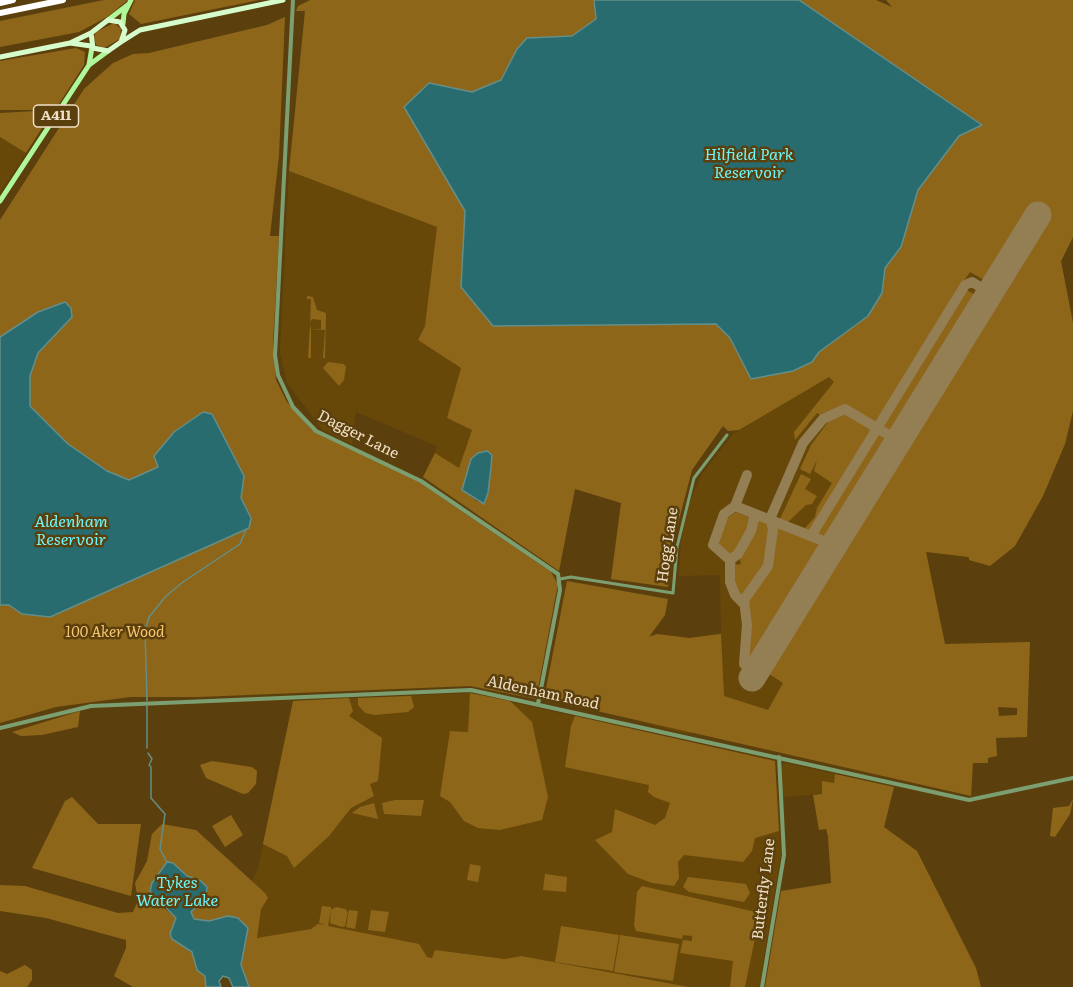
<!DOCTYPE html>
<style>
body{margin:0}
canvas{display:block;background:#5b400d}
</style>
<canvas width="1073" height="987"></canvas>
<script>
const ctx = document.querySelector('canvas').getContext('2d');
ctx.lineJoin = 'round';
function fill(path, color) { ctx.fillStyle = color; ctx.fill(path, 'evenodd'); }
const shape = rows => new Path2D(rows.map(r => 'M' + r).join(''));
function trace(path, color, width, dash) { ctx.strokeStyle = color; ctx.lineWidth = width; ctx.lineCap = dash ? 'butt' : 'round'; ctx.setLineDash(dash || []); ctx.stroke(path); }
function drawText(font, color, halo, rows, align = 'center') {
  ctx.font = font + ' Literata,serif'; ctx.lineWidth = 5; ctx.setLineDash([]); ctx.textBaseline = 'middle'; ctx.strokeStyle = halo; ctx.fillStyle = color; for (const [text, x, y, turn = 0] of rows) {
    ctx.save(); ctx.translate(x, y); ctx.rotate((+turn || 0) * Math.PI / 180); ctx.textAlign = isNaN(turn) ? turn : align; if (halo) ctx.strokeText(text, 0, 0); ctx.fillText(text, 0, 0); ctx.restore();
  }
}
const built = shape([
 [0,137,26,153,0,193],
 [1028,153,1073,237,1061,261,1073,323,985,560,926,551,954,694,687,734,634,720,641,637,657,634,689,638,721,633,720,575,679,576,681,540,689,503,702,474,733,434,848,363],
 [289,171,437,227,425,326,418,340,461,368,447,418,472,430,459,469,435,453,437,446,356,412,352,444,323,430,287,383,280,352],
 [470,693,775,761,781,854,759,987,689,987,521,956,505,959,435,950,432,958,257,963,251,884,258,869,293,701],
 [785,763,835,774,834,783,822,794,783,797,780,769]
]);
const green = shape([
 [104,0,128,0,107,17,79,32,0,47,0,21],
 [135,0,259,0,141,24,129,14],
 [310,0,876,0,892,7,886,0,1073,0,1073,237,1061,261,1073,323,1073,411,1065,444,1043,496,1015,546,990,566,969,560,969,557,926,552,945,644,1030,642,1027,737,996,738,997,756,988,758,988,763,973,763,971,796,544,699,567,581,668,599,665,615,649,637,657,634,689,638,721,634,724,696,768,710,783,683,766,672,1045,219,1031,210,986,281,970,272,960,286,977,296,830,535,821,538,807,532,805,528,815,517,817,508,832,483,814,471,817,460,810,474,800,469,811,445,828,422,826,419,843,411,840,408,822,416,817,413,795,440,794,432,834,382,829,377,739,430,728,431,723,426,692,470,675,535,668,587,611,579,621,503,575,489,559,571,423,477,435,453,459,468,472,430,447,418,461,368,418,340,425,326,437,227,289,171,305,11,296,11,298,6],
 [482,451,492,455,491,467,488,493,478,502,462,490],
 [998,707,1017,708,1017,715,999,716],
 [285,17,279,155,270,236,279,236,273,343,276,380,287,402,312,430,413,478,551,572,558,584,536,699,470,686,198,697,130,697,56,707,0,723,0,220,84,89,113,63,133,54,149,53,267,25],
 [114,23,121,29,120,39,104,48,96,45,94,37,96,32],
 [76,48,85,52,84,65,55,110,0,110,0,61],
 [36,111,51,114,26,153,0,137,0,113],
 [307,296,313,297,317,310,326,313,325,358,323,358,325,330,311,329,311,358,308,358,310,325,311,329,321,329,321,320,312,319,310,322,311,299,307,299],
 [328,362,344,364,346,367,344,380,339,386,323,368],
 [801,474,811,479,805,489,817,496,812,504,806,505,786,524,779,521],
 [736,512,751,518,748,531,736,553,732,555,718,544,726,519],
 [755,519,769,524,771,528,767,565,740,598,734,588,733,562,733,560,737,565,741,564,739,556,752,533],
 [775,527,819,542,822,547,751,663,746,663,749,622,746,601,770,567],
 [470,693,510,701,532,722,548,797,542,820,500,830,478,828,464,821,450,802,440,796,450,731,468,732],
 [411,696,414,707,408,712,375,715,365,713,358,705,358,698],
 [349,698,353,711,349,716,382,738,378,781,370,784,374,796,351,808,329,836,294,868,287,856,263,844,293,701],
 [80,711,78,727,42,735,21,736,12,732],
 [575,716,775,761,779,831,755,838,752,851,743,862,684,855,678,862,679,878,674,886,652,883,628,874,595,840,612,832,615,809,655,825,665,818,670,803,654,797,648,792,649,785,565,767,571,726],
 [212,761,252,767,257,771,256,784,248,793,243,794,206,778,200,765],
 [835,774,894,787,884,827,917,851,976,968,981,987,765,987,781,891,831,883,828,836,826,829,819,830,813,795,822,794,822,781,834,783],
 [72,797,98,824,141,824,131,896,32,868,65,801],
 [1073,799,1070,814,1055,837,1050,836,1053,808,1069,806],
 [395,800,424,800,421,816,384,814,382,803],
 [374,803,378,819,352,813,360,807],
 [231,815,243,835,225,847,212,826],
 [162,824,196,830,265,893,268,898,261,909,257,938,311,929,318,924,325,925,319,923,322,906,331,907,331,910,336,907,345,909,348,912,345,926,342,927,330,923,331,910,328,926,419,944,427,957,432,958,435,950,505,959,521,956,689,987,249,987,241,965,247,934,228,916,209,921,199,921,192,917,191,912,195,905,206,897,201,881,187,876,173,863,167,862,152,883,163,907,176,918,170,935,172,939,192,953,195,964,205,976,206,987,133,987,114,976,126,948,126,940,46,918,0,911,0,885,25,886,118,913,133,912,138,900,135,883,147,861,152,834],
 [470,864,481,866,478,882,467,880],
 [545,874,567,877,566,892,543,890],
 [688,877,746,884,750,893,744,902,689,892,683,887],
 [642,886,756,912,759,919,745,987,730,987,733,961,680,953,683,940,692,941,692,936,683,935,682,939,636,931,634,925,637,892],
 [349,910,358,911,355,929,346,927],
 [371,910,389,912,385,932,368,930],
 [561,926,619,935,613,971,555,962],
 [620,935,679,944,673,981,614,972],
 [25,965,32,970,32,980,27,987,0,987,0,971,7,974]
]);
const water = shape([
 [594,0,799,0,982,125,959,136,918,190,901,247,885,268,882,293,868,316,819,352,812,362,793,371,751,379,730,338,716,324,493,326,461,287,465,211,404,107,429,83,472,92,501,80,517,49,527,38,572,36,596,19,594,0],
 [65,302,71,308,72,317,38,353,30,376,30,406,68,444,107,471,129,480,158,467,154,456,174,432,203,412,212,414,244,476,241,498,251,518,249,528,50,617,22,614,9,605,0,605,0,337,38,312,65,302],
 [487,451,492,455,491,467,488,493,484,504,462,490,471,459,478,453,487,451],
 [167,862,173,863,187,876,201,881,207,887,206,897,191,912,194,919,209,921,228,916,238,918,248,928,241,965,249,987,233,987,229,978,223,976,219,981,221,987,206,987,205,976,197,970,192,952,172,939,170,934,176,918,150,891,152,883,167,862]
]);
const stream = shape([
 [147,701,145,631,149,617,166,596,183,582,240,544,246,530],
 [147,748,147,706],
 [148,753,152,759,149,765,151,767,151,798,165,814,160,849,167,862]
]);
const taxiway = shape([
 [735,506,826,542,830,547,829,553],
 [811,536,965,285,972,282,982,288,986,293,986,299],
 [826,542,833,542,840,537],
 [730,560,738,554,751,531,755,514],
 [743,603,735,595,730,582,730,560,713,545,724,514,735,506,747,475],
 [759,668,752,671,744,664,747,625,744,600,768,566,773,529,770,519,803,443,823,419,845,409,899,441]
]);
const runway = shape([
 [752,678,1038,215]
]);
const minor = shape([
 [560,579,571,577,673,593,677,547,694,478,727,435]
]);
const tertiary = shape([
 [293,0,275,355,278,375,293,407,316,431,421,481,558,574,560,590,538,704],
 [0,728,91,706,471,690,969,800,1073,778],
 [762,987,784,855,779,757]
]);
const primary = shape([
 [108,20,129,4],
 [123,24,124,14,131,0],
 [89,65,108,51],
 [0,201,89,65,92,47]
]);
const trunk = shape([
 [121,42,140,30,283,0],
 [70,43,91,33,108,20,120,22,125,30,121,42,108,51,93,48,91,33],
 [0,57,70,43,91,46]
]);
const motorway = shape([
 [0,3,13,0],
 [0,13,63,0]
]);
const shields = [
 [56,116,45]
];
const shieldNames = [
 ["A411",56,116]
];
const streetNames = [
 ["Dagger Lane",358,435,27],
 ["Hogg Lane",668,545,-82],
 ["Aldenham Road",543,693,12],
 ["Butterfly Lane",764,889,-83]
];
const parkNames = [
 ["100 Aker Wood",115,633]
];
const waterNames = [
 ["Hilfield Park",749,155],
 ["Reservoir",749,173],
 ["Aldenham",71,522],
 ["Reservoir",71,540],
 ["Tykes",177,883],
 ["Water Lake",177,901]
];
fill(built, '#674809');
fill(green, '#8e661a');
fill(water, '#286c6f');
trace(water, '#648e89', 1.5);
trace(stream, '#648e89', 1.5);
trace(taxiway, '#947e54', 10);
trace(runway, '#947e54', 27);
trace(minor, '#7c9f72', 3);
trace(tertiary, '#7c9f72', 4);
trace(primary, '#aef89a', 5);
trace(trunk, '#d6fccc', 5);
trace(motorway, '#fff', 6);
for (const [x, y, w] of shields) { const box = new Path2D(); box.roundRect(x - w / 2, y - 11, w, 22, 4.5); ctx.fillStyle = '#5b400d'; ctx.fill(box); trace(box, '#efdfc6', 1.5); }
drawText('bold 14px', '#efdfc6', null, shieldNames);
drawText('15px', '#efdfc6', '#5b400d', streetNames);
drawText('italic 15px', '#f9c670', '#5b400d', parkNames);
drawText('italic 16px', '#6df6fc', '#5b400d', waterNames);
</script>
